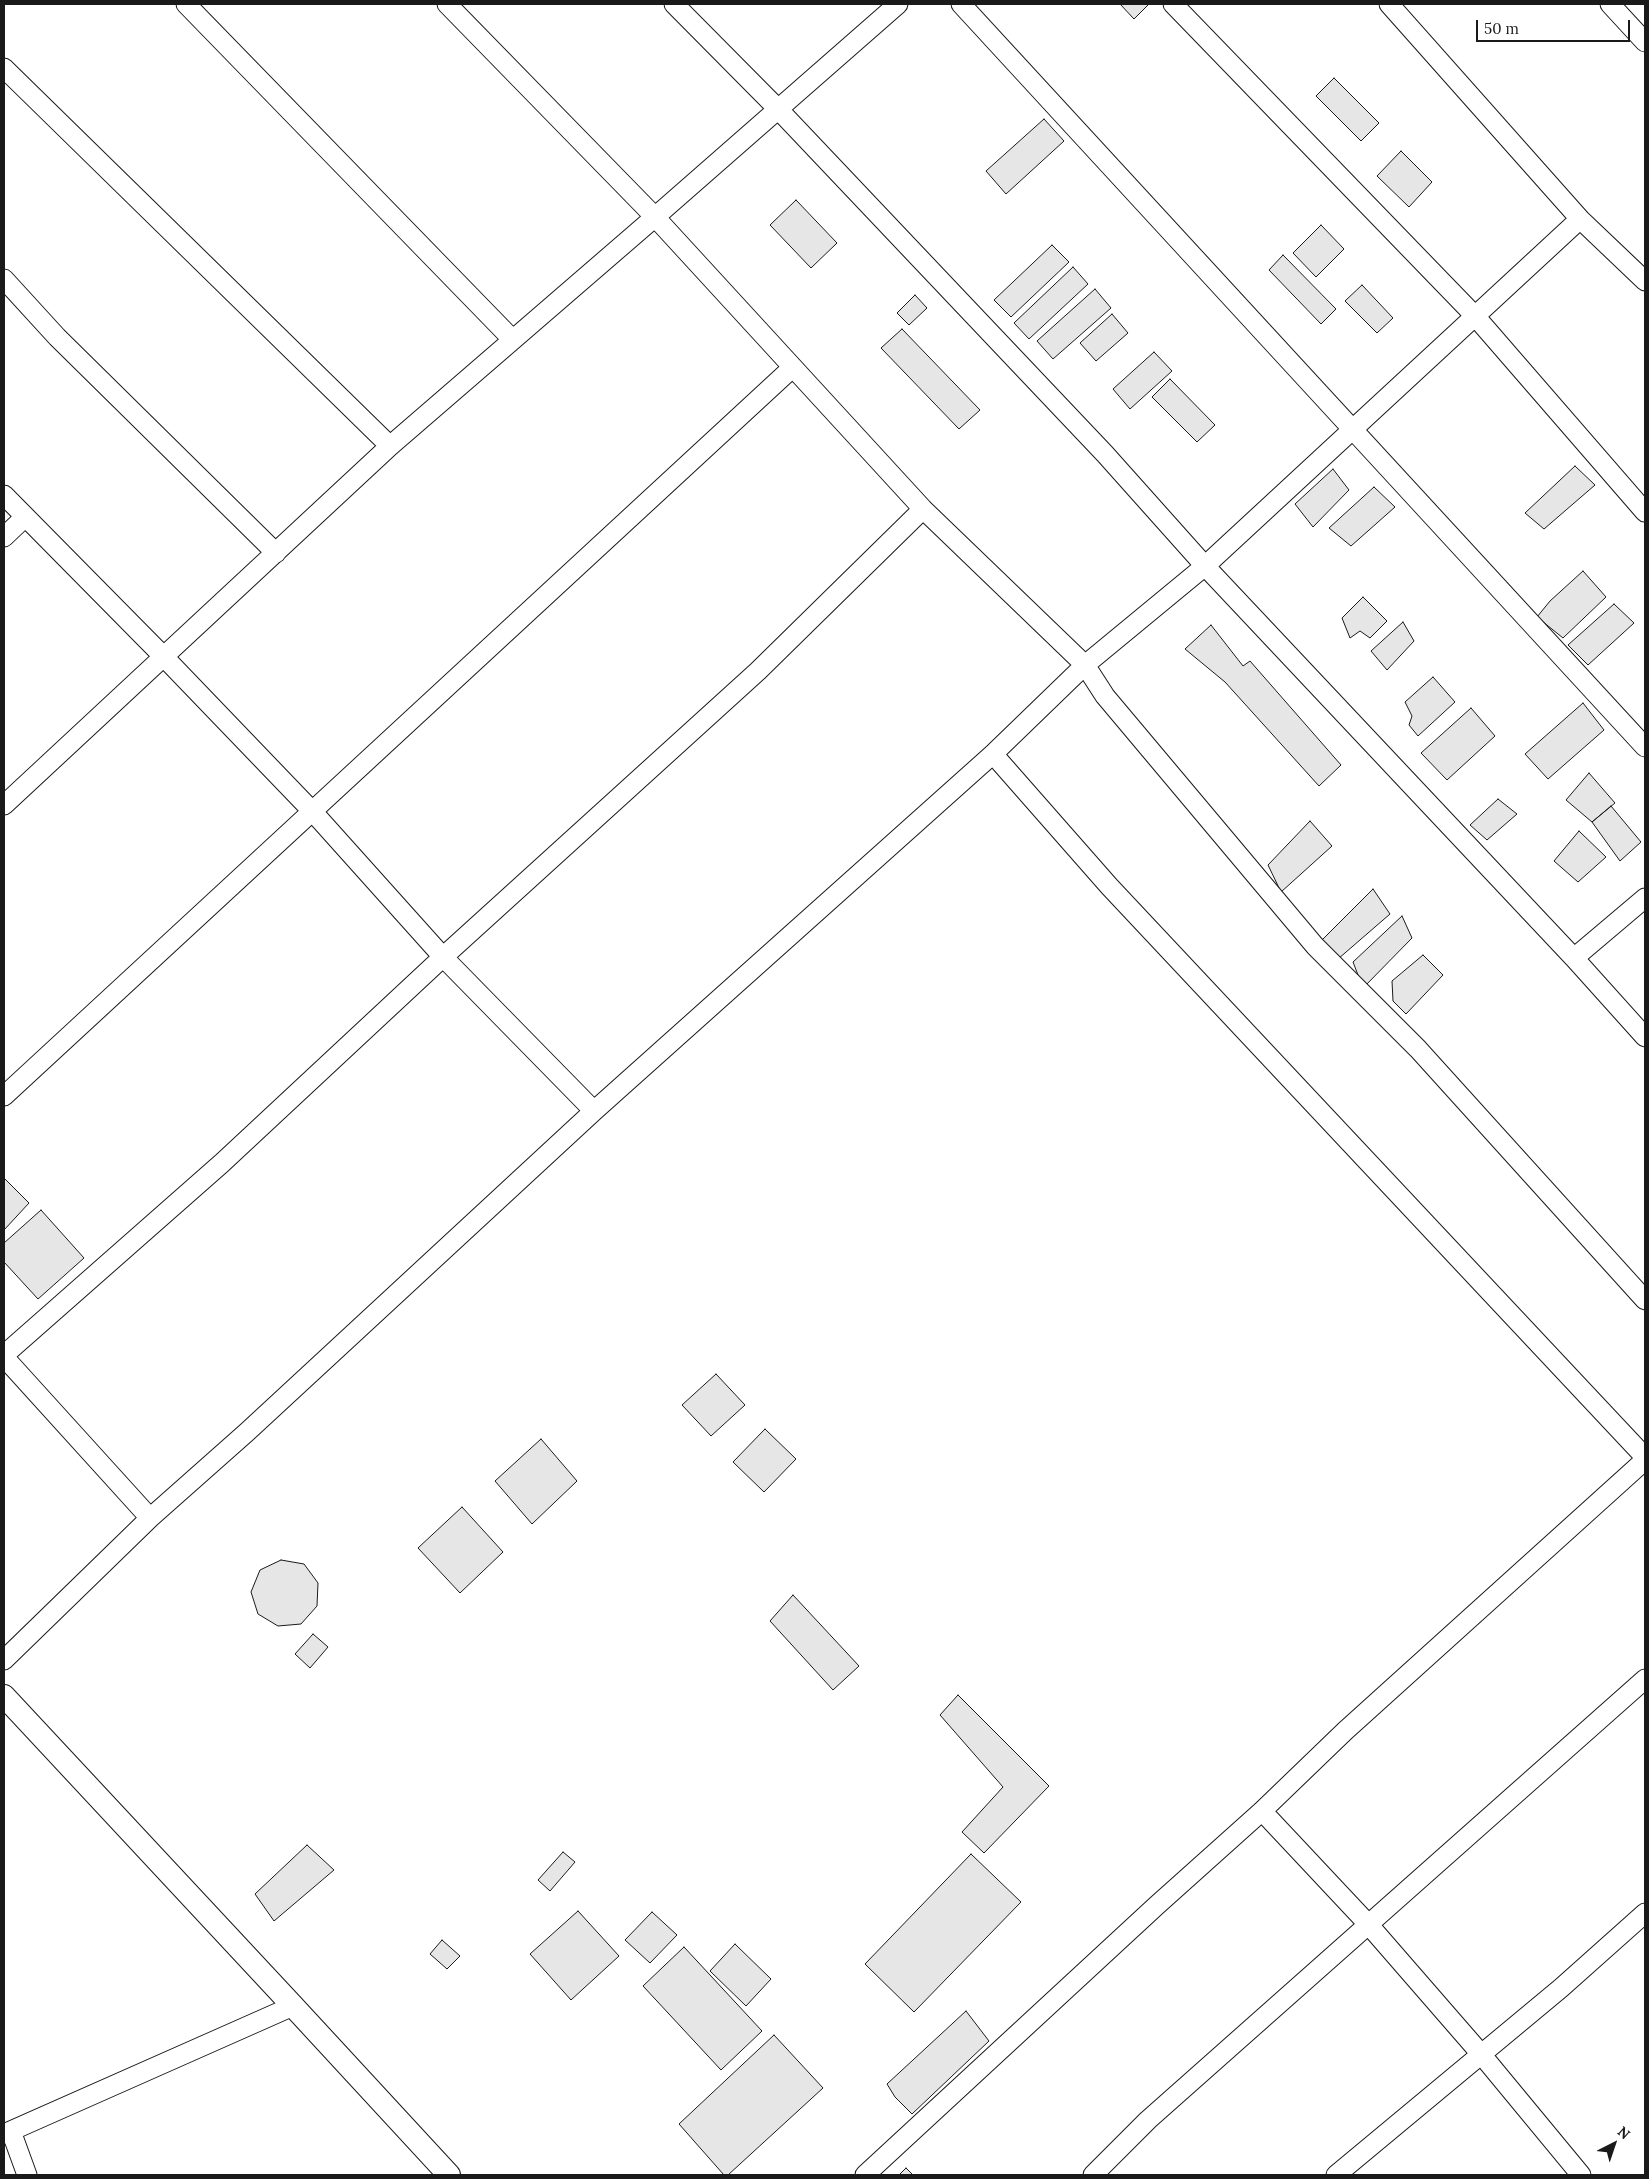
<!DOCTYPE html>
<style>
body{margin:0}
#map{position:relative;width:1649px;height:2179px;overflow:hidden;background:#fff;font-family:Lora,serif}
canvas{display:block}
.frame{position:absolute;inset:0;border:5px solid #1a1a1a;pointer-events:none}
.north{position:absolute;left:1589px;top:2119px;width:50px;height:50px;-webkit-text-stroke:4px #fff;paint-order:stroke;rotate:41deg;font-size:14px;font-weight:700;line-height:20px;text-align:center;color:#1a1a1a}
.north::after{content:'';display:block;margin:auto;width:18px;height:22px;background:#1a1a1a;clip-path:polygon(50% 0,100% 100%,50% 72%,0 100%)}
.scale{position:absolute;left:1476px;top:20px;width:154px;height:22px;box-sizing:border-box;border:2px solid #1a1a1a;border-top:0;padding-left:6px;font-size:15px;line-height:18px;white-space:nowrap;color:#1a1a1a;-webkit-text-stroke:4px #fff;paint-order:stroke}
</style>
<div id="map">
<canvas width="1649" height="2179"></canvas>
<div class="frame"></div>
<div class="north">N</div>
<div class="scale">50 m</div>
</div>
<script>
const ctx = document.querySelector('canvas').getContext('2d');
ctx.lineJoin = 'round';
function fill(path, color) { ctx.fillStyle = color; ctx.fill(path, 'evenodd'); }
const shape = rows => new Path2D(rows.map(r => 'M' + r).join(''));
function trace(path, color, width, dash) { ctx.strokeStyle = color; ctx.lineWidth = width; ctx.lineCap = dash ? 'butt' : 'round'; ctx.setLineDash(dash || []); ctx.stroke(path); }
const building = shape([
 [1120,4,1149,4,1134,19,1120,4],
 [1334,78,1379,123,1361,141,1316,96,1334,78],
 [1044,119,1064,141,1006,194,986,171,1044,119],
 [1401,151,1432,182,1409,207,1377,176,1401,151],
 [796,200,837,243,811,268,770,225,796,200],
 [1321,225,1344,249,1316,277,1293,253,1321,225],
 [1052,245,1069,262,1011,317,994,300,1052,245],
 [1283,255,1336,309,1321,324,1269,270,1283,255],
 [1073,267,1088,284,1029,339,1014,323,1073,267],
 [1362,285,1393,318,1377,333,1345,301,1362,285],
 [1095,289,1111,308,1053,359,1037,341,1095,289],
 [915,295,927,308,909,325,897,313,915,295],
 [1112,314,1128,333,1096,361,1080,343,1112,314],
 [902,329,980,410,959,429,881,348,902,329],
 [1154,352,1172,371,1130,409,1113,389,1154,352],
 [1170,379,1215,425,1197,442,1152,397,1170,379],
 [1575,466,1595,485,1544,529,1525,513,1575,466],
 [1333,469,1349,490,1313,527,1295,504,1333,469],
 [1374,487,1395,507,1351,546,1329,528,1374,487],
 [1583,571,1606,597,1563,638,1537,617,1550,601,1583,571],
 [1363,597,1387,621,1370,638,1360,631,1350,638,1342,618,1363,597],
 [1614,604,1634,623,1588,665,1568,645,1614,604],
 [1403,622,1414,641,1387,670,1371,651,1403,622],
 [1211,625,1243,666,1250,661,1341,765,1319,786,1225,682,1185,649,1211,625],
 [1433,677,1455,702,1418,736,1409,725,1412,716,1405,702,1433,677],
 [1583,703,1604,730,1548,779,1525,754,1583,703],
 [1471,708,1495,736,1447,780,1421,753,1471,708],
 [1589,773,1615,803,1592,822,1566,800,1589,773],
 [1498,799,1517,814,1487,840,1470,825,1498,799],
 [1611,806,1641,842,1620,861,1592,822,1611,806],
 [1310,821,1332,846,1281,892,1268,865,1310,821],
 [1579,831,1606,857,1578,882,1554,861,1579,831],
 [1373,889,1390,914,1338,959,1322,940,1373,889],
 [1402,916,1412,938,1363,988,1353,962,1402,916],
 [1423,955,1443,975,1406,1014,1393,1001,1392,981,1423,955],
 [4,1178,29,1203,4,1230,4,1178],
 [41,1210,84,1258,38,1299,4,1262,4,1243,41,1210],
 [716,1374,745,1405,711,1436,682,1405,716,1374],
 [765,1429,796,1459,764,1492,733,1462,765,1429],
 [541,1439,577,1481,532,1524,495,1481,541,1439],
 [462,1507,503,1552,460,1593,418,1548,462,1507],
 [281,1560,304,1564,318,1583,317,1606,301,1624,278,1626,258,1614,251,1592,260,1570,281,1560],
 [793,1595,859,1666,833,1690,770,1621,793,1595],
 [313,1634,328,1647,310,1668,295,1654,313,1634],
 [958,1695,1049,1786,984,1853,962,1832,1003,1787,940,1715,958,1695],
 [307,1845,334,1870,274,1921,255,1894,307,1845],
 [563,1852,575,1862,550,1891,538,1880,563,1852],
 [971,1854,1021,1902,914,2012,865,1964,971,1854],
 [578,1911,619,1956,571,2000,530,1954,578,1911],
 [652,1912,677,1935,650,1963,625,1940,652,1912],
 [442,1940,460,1956,447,1969,430,1954,442,1940],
 [735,1944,771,1979,746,2006,710,1971,735,1944],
 [684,1947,762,2031,721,2070,643,1986,684,1947],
 [966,2011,989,2041,912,2114,895,2097,887,2084,966,2011],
 [774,2035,823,2088,728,2175,724,2175,679,2124,774,2035],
 [906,2168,913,2175,899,2175,906,2168]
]);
const minor = shape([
 [186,4,512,339],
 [447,4,655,217,923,509,1085,665,1105,696,1315,946,1418,1049,1645,1300],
 [674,4,778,109,1105,454,1205,566,1574,958,1645,1037],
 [961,4,1645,747],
 [1173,4,1475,316,1645,512],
 [1610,4,1645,42],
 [4,68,390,446],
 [1580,219,1645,281],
 [4,279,57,337,276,553],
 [4,495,164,657,313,812,443,957,594,1111],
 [4,537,25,517],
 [993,754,1109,886,1645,1457],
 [4,805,390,446,655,217,898,4],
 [1574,958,1645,898],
 [4,1096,792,368],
 [4,1355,222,1163,443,957,758,671,923,509],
 [4,1357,150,1518],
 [4,1660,150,1518,247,1432,594,1111,993,754,1085,665,1205,566,1580,219,1389,4],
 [1262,1811,1368,1924,1481,2054,1581,2175],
 [11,2131,27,2175],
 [4,2134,293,2006],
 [865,2175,1156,1906,1262,1811,1345,1731,1645,1460],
 [1093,2175,1148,2120,1645,1679],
 [1336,2175,1561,1988,1645,1913]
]);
const tertiary = shape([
 [4,1696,293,2006,449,2175]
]);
fill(building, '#e6e6e6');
trace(building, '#1a1a1a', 1);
trace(minor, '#1a1a1a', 21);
trace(tertiary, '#1a1a1a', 24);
trace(minor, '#fff', 19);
trace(tertiary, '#fff', 22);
</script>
